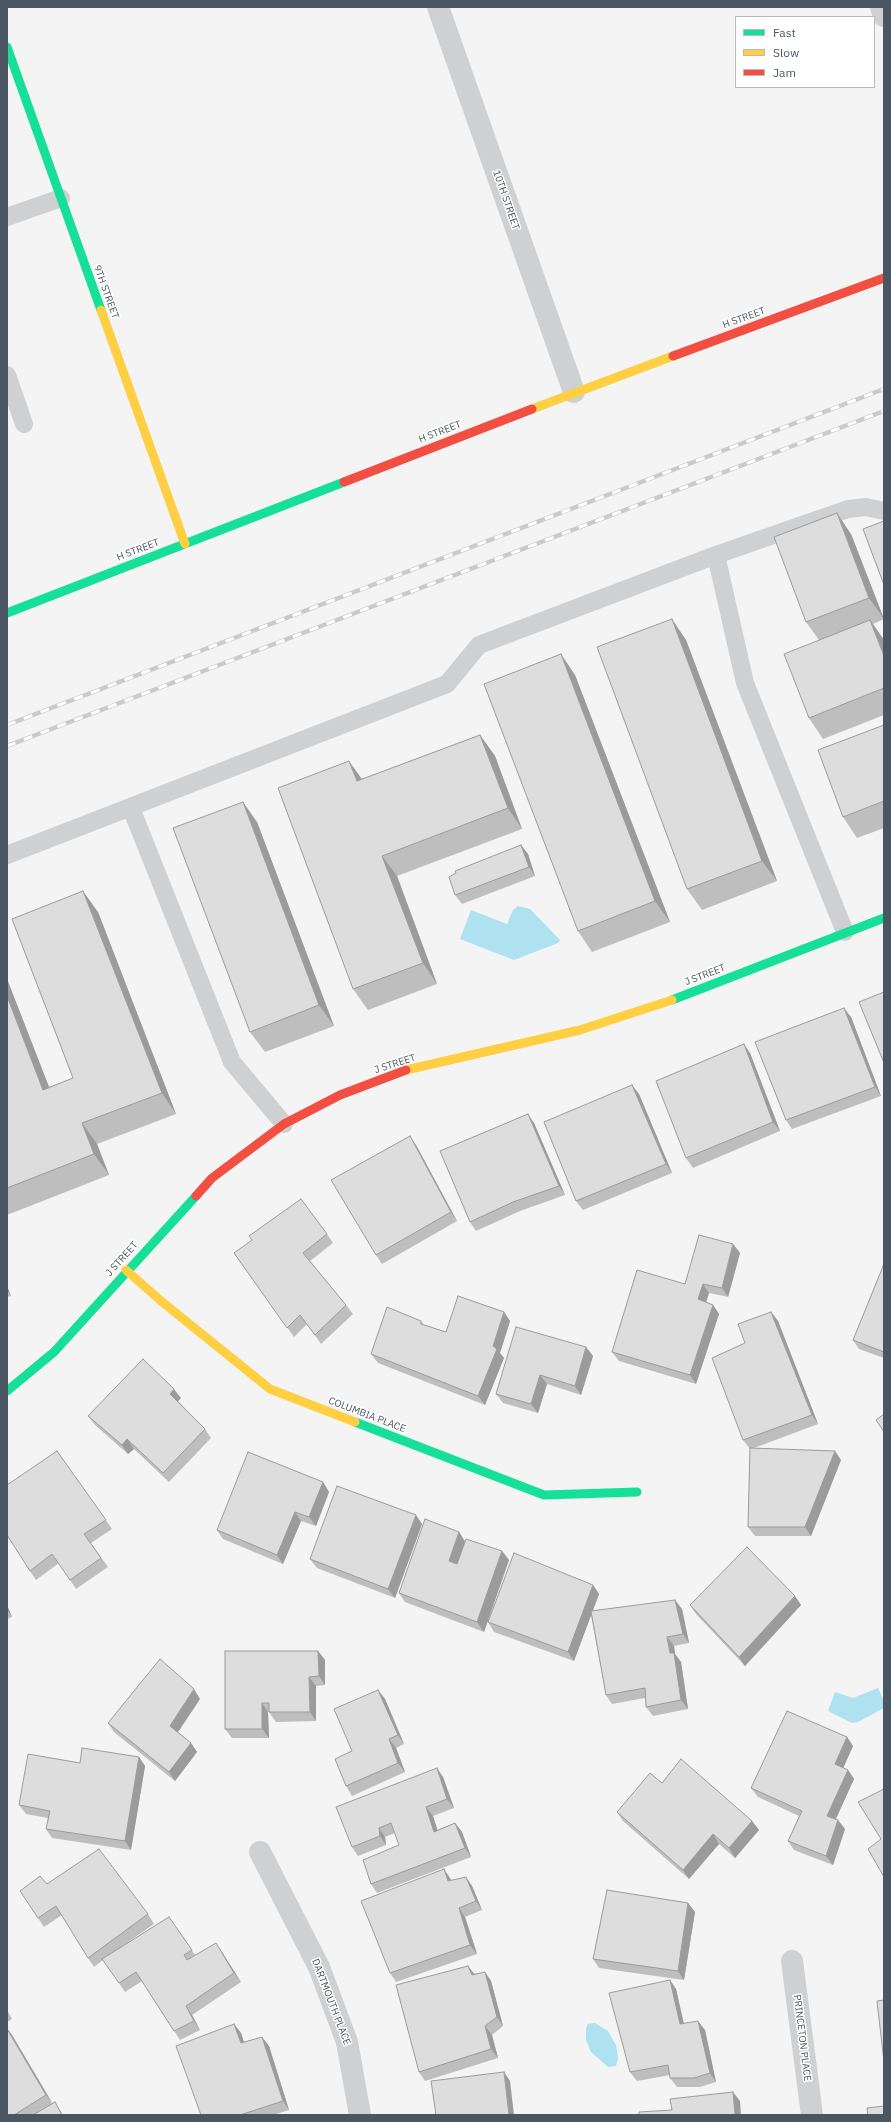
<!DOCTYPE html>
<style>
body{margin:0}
#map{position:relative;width:891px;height:2122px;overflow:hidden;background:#f4f4f4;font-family:"IBM Plex Sans",sans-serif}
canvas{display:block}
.frame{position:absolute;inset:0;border:8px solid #4a5661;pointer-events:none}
.legend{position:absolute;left:735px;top:16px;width:140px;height:72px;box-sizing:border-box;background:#fff;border:1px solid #b7bbc0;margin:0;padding:5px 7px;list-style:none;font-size:12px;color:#4a5661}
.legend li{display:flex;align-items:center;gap:8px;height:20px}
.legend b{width:20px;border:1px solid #b7bbc0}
</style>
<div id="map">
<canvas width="891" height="2122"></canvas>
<div class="frame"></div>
<ul class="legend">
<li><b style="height:5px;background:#16e098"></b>Fast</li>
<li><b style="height:5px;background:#ffcf43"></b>Slow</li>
<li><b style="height:5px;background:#f24e42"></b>Jam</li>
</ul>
</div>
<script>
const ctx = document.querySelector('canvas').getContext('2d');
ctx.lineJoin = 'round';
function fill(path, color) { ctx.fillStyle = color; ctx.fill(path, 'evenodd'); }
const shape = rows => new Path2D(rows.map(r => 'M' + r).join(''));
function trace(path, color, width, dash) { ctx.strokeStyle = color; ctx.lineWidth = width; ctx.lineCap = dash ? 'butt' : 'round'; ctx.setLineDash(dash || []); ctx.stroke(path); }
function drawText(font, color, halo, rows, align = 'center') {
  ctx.font = font + ' "IBM Plex Sans",sans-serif'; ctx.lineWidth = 3; ctx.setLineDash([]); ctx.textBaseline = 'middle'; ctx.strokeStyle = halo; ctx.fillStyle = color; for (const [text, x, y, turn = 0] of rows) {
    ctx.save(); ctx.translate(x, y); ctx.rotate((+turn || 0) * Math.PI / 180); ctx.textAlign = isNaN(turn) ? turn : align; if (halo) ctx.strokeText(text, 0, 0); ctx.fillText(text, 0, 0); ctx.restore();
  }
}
const water = shape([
 [518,906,530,909,560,940,558,943,514,960,460,939,471,910,507,924,513,910],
 [878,1688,884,1701,884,1708,858,1722,852,1723,828,1711,835,1692,853,1698],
 [595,2023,608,2031,616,2045,618,2058,616,2066,608,2067,591,2052,586,2040,586,2029,588,2024]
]);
const lane = shape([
 [7,217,61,198],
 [7,375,24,424],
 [716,555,745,683,845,932],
 [131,808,232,1062,284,1124],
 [7,855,447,684,479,645,716,555,848,509,866,507,884,511]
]);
const street = shape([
 [438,7,574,392],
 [881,7,884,16],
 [260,1852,319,1967,347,2042,360,2115],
 [792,1961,812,2115]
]);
const fast = shape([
 [7,47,101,310],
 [7,613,344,482],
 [672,1000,884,918],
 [7,1391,54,1352,196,1196],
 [355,1422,544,1495,637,1492]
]);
const slow = shape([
 [101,310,185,544],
 [532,409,673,356],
 [406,1070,580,1030,672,1000],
 [126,1270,161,1301,270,1389,355,1422]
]);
const jam = shape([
 [673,356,884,278],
 [344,482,532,409],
 [196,1196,212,1178,284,1124,340,1095,406,1070]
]);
const rail = shape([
 [7,725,884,389],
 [7,746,884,411]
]);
const wall = shape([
 [851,534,884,619,873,624,884,640,884,715,823,739,809,718,819,640,806,622],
 [686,640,777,881,702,910,687,889],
 [575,675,670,922,592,952,578,931],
 [884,725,884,828,857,838,843,817],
 [480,735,495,756,522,829,397,876,437,984,368,1010,353,989,362,779],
 [257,822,334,1026,265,1052,250,1032],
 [521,845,528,854,535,876,462,904,455,895,456,873],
 [98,912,176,1114,97,1144,109,1175,7,1215,7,979,49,1087,73,1078],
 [851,1017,881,1096,792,1129,786,1120],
 [750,1053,780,1131,693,1168,686,1158],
 [639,1094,672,1173,583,1210,576,1201],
 [534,1123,565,1195,520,1211,476,1231,470,1222],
 [416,1145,457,1221,382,1264,376,1255],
 [327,1234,333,1243,310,1261,346,1305,353,1314,321,1344,307,1324,294,1337,234,1253],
 [733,1244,740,1253,728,1297,709,1293,706,1303,713,1305,719,1314,696,1384,619,1361,612,1352,685,1284],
 [884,1264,884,1358,859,1349,853,1340],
 [7,1286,11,1296,7,1297],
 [504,1312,510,1321,500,1353,504,1358,485,1405,378,1363,371,1354,421,1321,424,1325,446,1332],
 [771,1312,778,1321,818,1424,754,1448,841,1460,811,1536,755,1536,748,1527,750,1449,743,1440,745,1343],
 [586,1347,593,1356,581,1395,547,1384,538,1413,503,1403,496,1394],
 [181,1398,178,1401,205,1429,211,1438,169,1482,134,1449,128,1454,95,1425,88,1416],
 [57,1451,112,1529,91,1543,108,1567,76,1589,59,1563,36,1580,30,1571],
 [323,1482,329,1492,316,1526,301,1521,283,1564,223,1539,217,1530],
 [422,1524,395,1598,317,1568,310,1559],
 [459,1532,465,1541,502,1551,509,1560,484,1632,405,1602,399,1593],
 [593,1585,599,1594,593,1610,682,1609,689,1643,674,1646,675,1654,681,1662,688,1709,653,1716,646,1707,645,1698,612,1704,606,1695,591,1615,574,1661,494,1632,488,1622],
 [795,1596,801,1605,745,1666,696,1614,690,1605],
 [7,1605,12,1617,7,1619],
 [318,1651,325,1660,325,1685,316,1686,316,1721,276,1722,269,1712,268,1712,269,1738,232,1738,225,1729],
 [378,1690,385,1699,404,1744,396,1748,405,1772,352,1796,346,1786,352,1751],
 [200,1699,178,1732,191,1743,197,1752,175,1781,114,1732,108,1723],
 [847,1737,853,1746,843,1768,848,1770,854,1779,836,1819,845,1829,833,1865,794,1850,788,1841,799,1816,758,1797,751,1788],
 [139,1757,145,1766,131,1850,52,1838,46,1829,48,1818,26,1814,19,1805,80,1763],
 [443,1777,454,1808,433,1816,437,1830,455,1823,462,1832,471,1857,377,1893,371,1884,399,1845,395,1833,385,1837,386,1845,358,1856,352,1847],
 [662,1783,752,1821,759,1830,735,1858,719,1844,689,1879,623,1821,617,1812],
 [466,1877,472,1886,482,1910,465,1917,477,1954,396,1982,390,1973,450,1878,451,1881],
 [47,1884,148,1914,154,1924,121,1947,169,1917,195,1955,222,1952,241,1982,192,2015,200,2030,180,2040,142,1981,125,1992,103,1960,94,1967,88,1958,62,1915,44,1927,20,1891],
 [688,1903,695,1912,684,1980,599,1968,593,1959],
 [468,1966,474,1974,485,1972,491,1981,503,2026,492,2035,498,2058,425,2081,419,2072],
 [670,1980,676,1989,684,2024,705,2030,716,2082,700,2087,677,2087,670,2078,670,2075,637,2081,630,2072],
 [7,2010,12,2019,7,2022],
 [234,2024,241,2033,244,2042,262,2037,269,2046,289,2110,273,2115,201,2115],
 [7,2028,12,2035,52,2104,61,2112,63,2115,7,2115]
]);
const shadedWall = shape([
 [837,513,851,534,884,619,869,598],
 [672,619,686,640,777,881,762,861],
 [870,620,884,640,884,656],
 [561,654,575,675,670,922,655,901],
 [480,735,495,756,522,829,508,808],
 [349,761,364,782,357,781],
 [243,802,257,822,334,1026,319,1005],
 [521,845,528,854,535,876,529,867],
 [382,856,397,876,437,984,423,963],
 [83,891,98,912,176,1114,162,1093],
 [7,979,58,1110,43,1090,7,996],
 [844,1008,851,1017,881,1096,875,1087],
 [744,1044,750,1053,780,1131,773,1122],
 [632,1085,639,1094,672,1173,666,1164],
 [528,1114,534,1123,565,1195,559,1186],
 [82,1123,97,1144,109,1175,94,1154],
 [410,1136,416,1145,457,1221,451,1212],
 [733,1244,740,1253,728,1297,722,1288],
 [703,1284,709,1293,704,1308,698,1299],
 [7,1286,11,1296,7,1290],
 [713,1305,719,1314,696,1384,690,1375],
 [504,1312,510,1321,500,1353,504,1358,485,1405,478,1396,493,1346],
 [771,1312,778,1321,818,1424,812,1415],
 [586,1347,593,1356,581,1395,575,1386],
 [540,1375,547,1384,538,1413,531,1404],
 [174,1389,181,1398,176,1403,170,1394],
 [127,1439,134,1449,128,1454,122,1445],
 [835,1451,841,1460,811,1536,805,1527],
 [323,1482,329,1492,316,1526,309,1517],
 [295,1512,301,1521,283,1564,277,1555],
 [416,1515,422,1524,395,1598,388,1589],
 [459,1532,465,1542,455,1570,449,1561],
 [502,1551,509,1560,484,1632,477,1622],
 [593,1585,599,1594,574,1661,568,1652],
 [795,1596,801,1605,745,1666,739,1657],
 [675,1600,682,1609,689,1643,683,1634],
 [7,1605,12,1617,7,1610],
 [667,1637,674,1646,675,1654,681,1662,688,1709,681,1700],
 [318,1651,325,1660,325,1685,319,1676],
 [309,1677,316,1686,316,1721,310,1712],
 [194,1689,200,1699,176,1735,170,1726],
 [378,1690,385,1699,404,1744,398,1735],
 [262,1703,268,1712,269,1738,262,1729],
 [847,1737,853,1746,841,1773,835,1764],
 [389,1739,396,1748,405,1772,398,1763],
 [191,1743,197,1752,175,1781,169,1772],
 [139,1757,145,1766,131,1850,125,1841],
 [437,1768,443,1777,454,1808,447,1799],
 [848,1770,854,1779,833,1825,827,1816],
 [426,1807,433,1816,441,1841,434,1832],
 [838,1820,845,1829,833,1865,826,1856],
 [752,1821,759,1830,735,1858,729,1848],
 [455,1823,462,1832,471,1857,465,1848],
 [379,1828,385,1837,386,1845,380,1836],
 [713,1834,719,1844,689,1879,683,1870],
 [444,1869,450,1878,454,1890,448,1881],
 [466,1877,472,1886,482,1910,476,1901],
 [688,1903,695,1912,684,1980,678,1971],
 [459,1908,465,1917,477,1954,470,1945],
 [216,1943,222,1952,241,1982,234,1973],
 [468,1966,475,1975,472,1975],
 [485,1972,491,1981,503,2026,497,2017],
 [670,1980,676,1989,686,2034,680,2024],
 [186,2006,192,2015,200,2030,194,2021],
 [698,2021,705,2030,716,2082,710,2073],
 [234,2024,241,2033,247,2052,241,2043],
 [485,2026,492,2035,498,2058,491,2049],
 [7,2028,12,2035,53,2104,46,2095],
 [262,2037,269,2046,289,2110,283,2101],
 [504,2072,510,2081,514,2115,509,2115],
 [733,2092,740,2101,741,2115,735,2115],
 [55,2102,61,2112,63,2115,62,2115]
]);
const building = shape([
 [837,513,869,598,806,622,774,537,837,513],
 [884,521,884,585,863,529,884,521],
 [672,619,762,861,687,889,597,647,672,619],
 [870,620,884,656,884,688,809,718,784,654,870,620],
 [561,654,655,901,578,931,484,684,561,654],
 [884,725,884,801,843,817,818,750,884,725],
 [480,735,508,808,382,856,423,963,353,989,278,788,349,761,357,781,480,735],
 [243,802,319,1005,250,1032,173,828,243,802],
 [521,845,529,867,455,895,449,877,456,873,455,871,521,845],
 [83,891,162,1093,82,1123,94,1154,7,1188,7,996,43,1090,73,1078,12,919,83,891],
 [884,992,884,1063,859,1002,884,992],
 [844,1008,875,1087,786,1120,755,1042,844,1008],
 [744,1044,773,1122,686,1158,656,1081,744,1044],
 [632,1085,666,1164,576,1201,544,1122,632,1085],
 [528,1114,559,1186,513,1202,470,1222,440,1151,528,1114],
 [410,1136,451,1212,376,1255,331,1180,410,1136],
 [301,1199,327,1234,303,1253,346,1305,315,1335,300,1315,287,1328,234,1253,252,1240,249,1236,301,1199],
 [699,1235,733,1244,722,1288,703,1284,698,1299,713,1305,690,1375,612,1352,637,1270,685,1284,699,1235],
 [884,1264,884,1352,853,1340,884,1264],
 [458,1296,504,1312,493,1346,497,1349,478,1396,371,1354,387,1307,421,1321,421,1324,446,1332,458,1296],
 [771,1312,812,1415,743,1440,712,1358,745,1343,738,1324,771,1312],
 [516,1327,586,1347,575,1386,540,1375,531,1404,496,1394,516,1327],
 [143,1359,174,1389,170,1394,205,1429,163,1473,127,1439,122,1445,88,1416,143,1359],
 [884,1414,884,1432,876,1420,884,1414],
 [750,1448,835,1451,805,1527,748,1527,750,1448],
 [57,1451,106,1520,84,1534,101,1558,70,1580,52,1554,30,1571,7,1535,7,1485,57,1451],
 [248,1452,323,1482,309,1517,295,1512,277,1555,217,1530,248,1452],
 [337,1486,416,1515,388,1589,310,1559,337,1486],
 [425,1519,459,1532,449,1561,457,1564,466,1539,502,1551,477,1622,399,1593,425,1519],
 [747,1547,795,1596,739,1657,690,1605,747,1547],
 [514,1553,593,1585,568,1652,488,1622,514,1553],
 [675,1600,683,1634,667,1637,670,1653,674,1653,681,1700,646,1707,645,1688,606,1695,591,1611,675,1600],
 [225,1651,318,1651,319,1676,309,1677,310,1712,269,1712,269,1703,262,1703,262,1729,225,1729,225,1651],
 [160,1659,194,1689,170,1726,191,1743,169,1772,108,1723,160,1659],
 [378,1690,398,1735,389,1739,398,1763,346,1786,335,1759,352,1751,334,1709,378,1690],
 [787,1711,847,1737,835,1764,848,1770,827,1816,838,1820,826,1856,788,1841,802,1811,751,1788,787,1711],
 [82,1748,139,1757,125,1841,46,1829,50,1811,19,1805,28,1754,80,1763,82,1748],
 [681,1759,752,1821,729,1848,713,1834,683,1870,617,1812,650,1773,662,1783,681,1759],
 [437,1768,447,1799,426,1807,434,1832,455,1823,465,1848,371,1884,363,1860,399,1845,391,1823,379,1828,380,1836,352,1847,336,1807,437,1768],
 [884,1789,884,1877,868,1849,881,1839,858,1802,884,1789],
 [99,1849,148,1914,88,1958,56,1906,38,1918,20,1891,40,1876,47,1884,99,1849],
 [444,1869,448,1881,466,1877,476,1901,459,1908,470,1945,390,1973,361,1901,444,1869],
 [607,1890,688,1903,678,1971,593,1959,607,1890],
 [169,1917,192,1950,184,1955,187,1960,216,1943,234,1973,186,2006,194,2021,174,2031,136,1972,119,1983,102,1959,169,1917],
 [468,1966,472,1975,485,1972,497,2017,485,2026,491,2049,419,2072,396,1985,468,1966],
 [670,1980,680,2024,698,2021,710,2073,694,2078,670,2078,668,2065,630,2072,609,1993,670,1980],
 [884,2000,884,2062,877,2001,884,2000],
 [234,2024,241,2043,262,2037,283,2101,240,2115,201,2115,176,2046,234,2024],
 [7,2029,46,2095,14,2115,7,2115,7,2029],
 [504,2072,509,2115,436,2115,431,2081,504,2072],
 [733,2092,735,2115,639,2115,639,2112,672,2110,670,2099,733,2092],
 [55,2102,62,2115,33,2115,55,2102],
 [884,2106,884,2115,868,2115,867,2108,884,2106]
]);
const streetNames = [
 ["10TH STREET",506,200,71],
 ["9TH STREET",106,292,70],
 ["H STREET",744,318,-20],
 ["H STREET",440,432,-21],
 ["H STREET",138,550,-21],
 ["J STREET",705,975,-21],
 ["J STREET",395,1064,-18],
 ["J STREET",122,1259,-48],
 ["COLUMBIA PLACE",367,1415,21],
 ["DARTMOUTH PLACE",331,2002,69],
 ["PRINCETON PLACE",802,2038,83]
];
fill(water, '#aee2f0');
trace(lane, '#ced0d2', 18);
trace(street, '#ced0d2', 22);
trace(fast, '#16e098', 9);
trace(slow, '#ffcf43', 9);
trace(jam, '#f24e42', 9);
trace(rail, '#c9cacc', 4.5);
trace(rail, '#fff', 3, [9]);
fill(wall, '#bebebf');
fill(shadedWall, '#9b9b9b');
fill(building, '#ddddde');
trace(building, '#9b9b9b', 1);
drawText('10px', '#4a5661', '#fff', streetNames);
</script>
